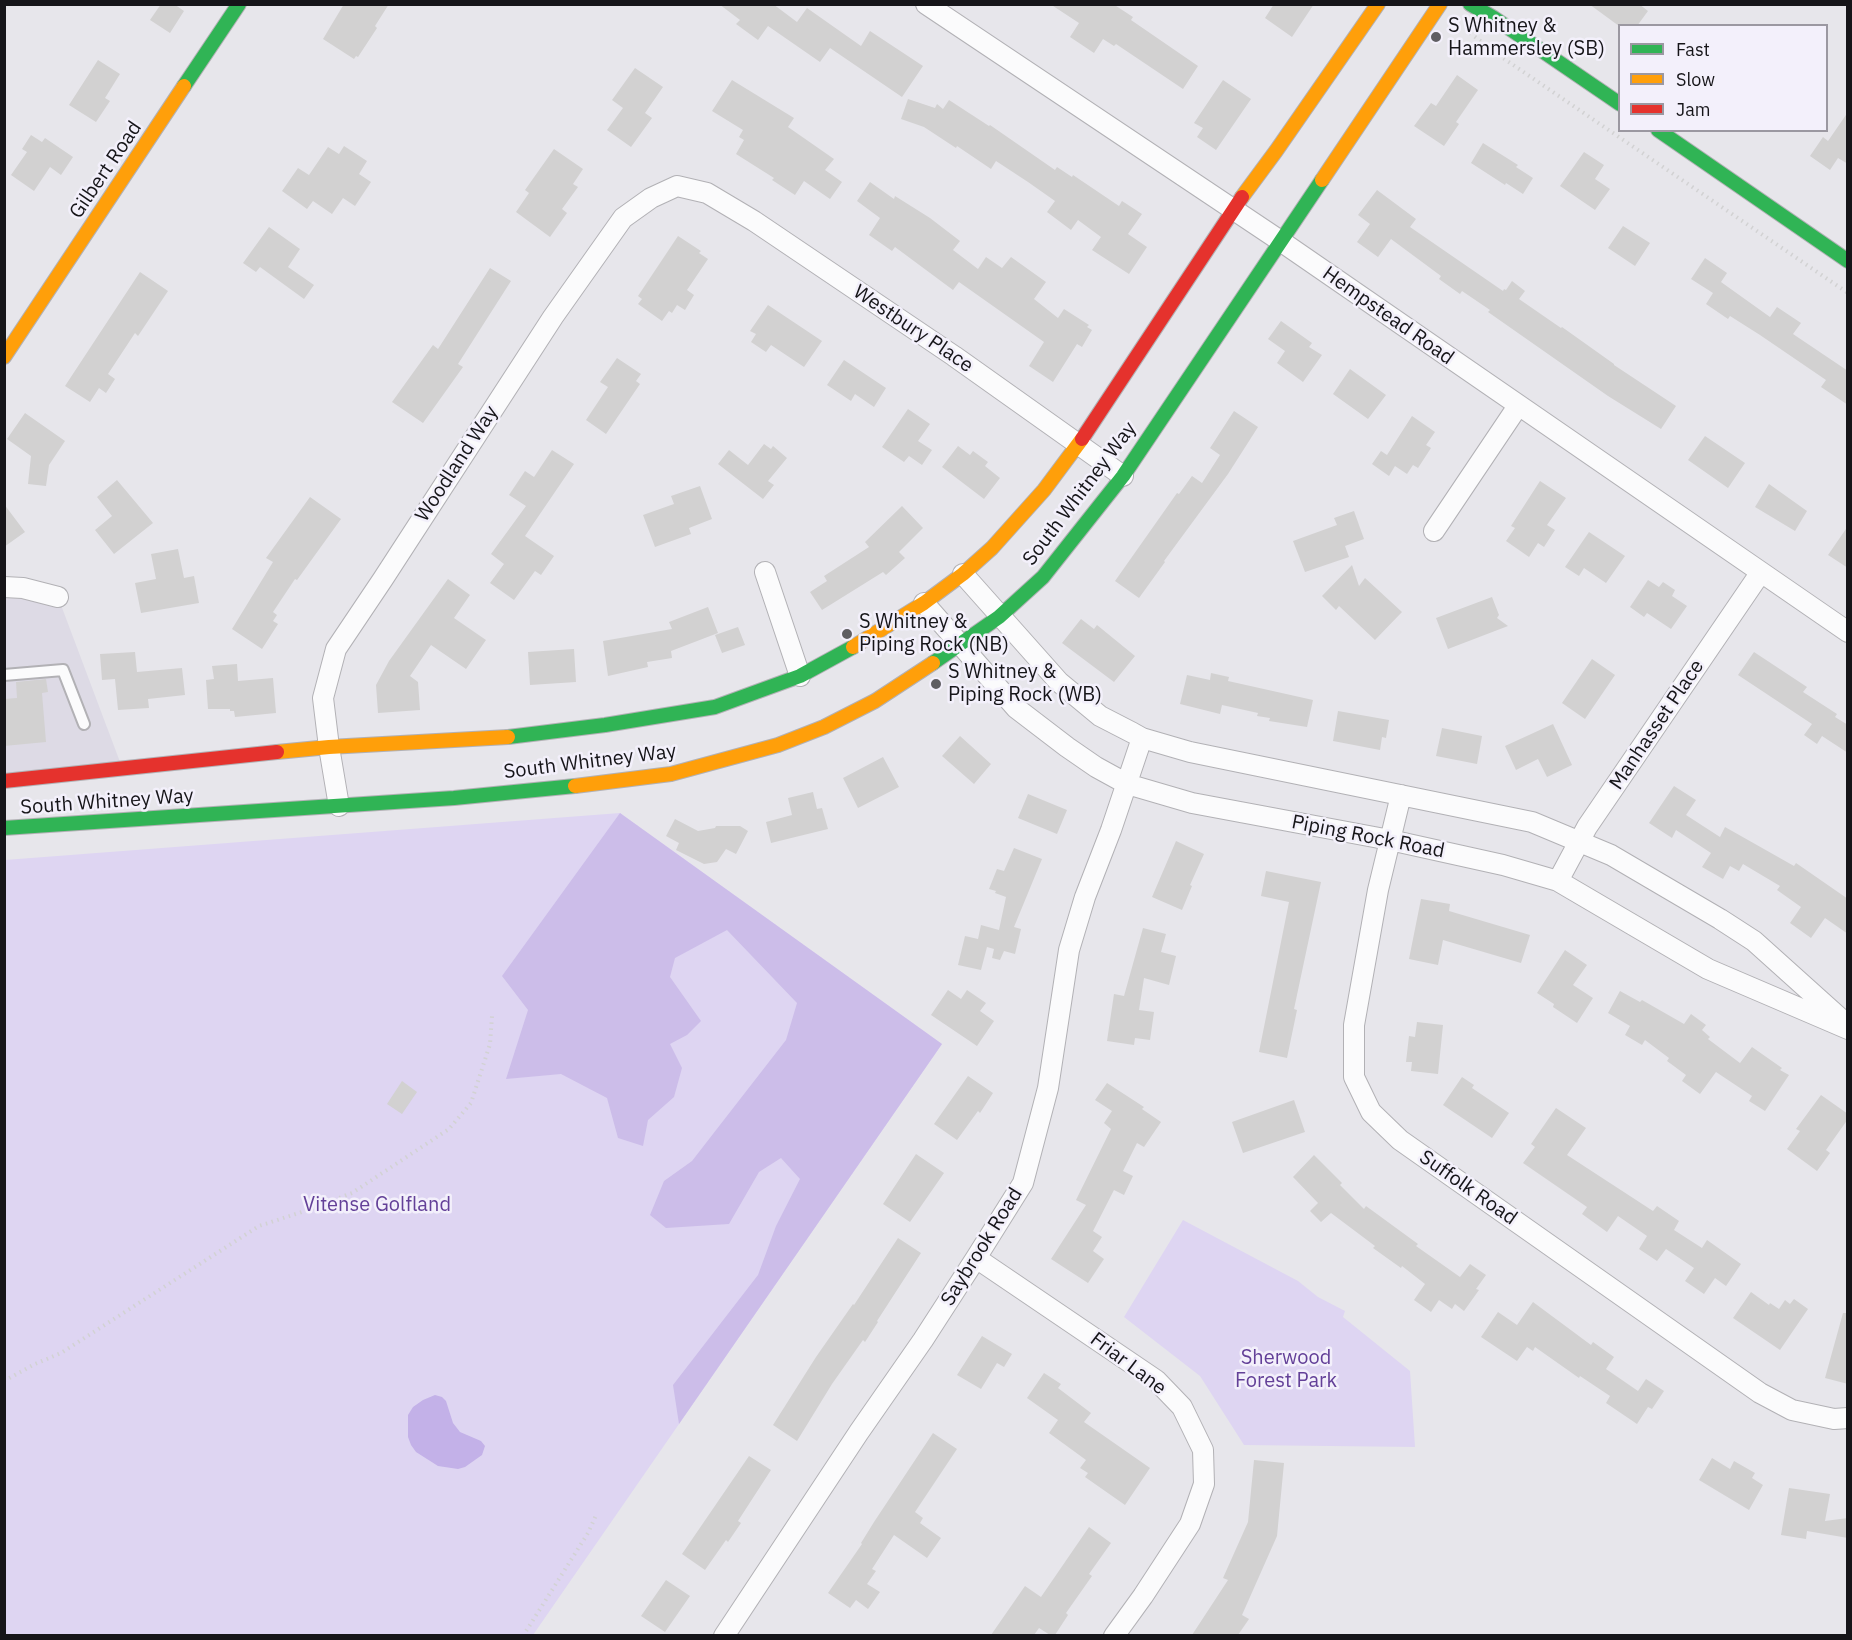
<!DOCTYPE html>
<style>
body{margin:0}
#map{position:relative;width:1852px;height:1640px;overflow:hidden;background:#e7e6eb;font-family:"IBM Plex Sans",sans-serif}
canvas{display:block}
.frame{position:absolute;inset:0;border:6px solid #161519;pointer-events:none}
.legend{position:absolute;left:1618px;top:24px;width:210px;height:108px;box-sizing:border-box;background:#f3f0fb;border:2px solid #9b98a1;margin:0;padding:8px 10px;list-style:none;font-size:18px;color:#161519}
.legend li{display:flex;align-items:center;gap:12px;height:30px}
.legend b{width:30px;border:2px solid #9b98a1}
</style>
<div id="map">
<canvas width="1852" height="1640"></canvas>
<div class="frame"></div>
<ul class="legend">
<li><b style="height:8px;background:#30b455"></b>Fast</li>
<li><b style="height:8px;background:#ff9f0a"></b>Slow</li>
<li><b style="height:8px;background:#e5322d"></b>Jam</li>
</ul>
</div>
<script>
const ctx = document.querySelector('canvas').getContext('2d');
ctx.lineJoin = 'round';
function fill(path, color) { ctx.fillStyle = color; ctx.fill(path, 'evenodd'); }
const shape = rows => new Path2D(rows.map(r => 'M' + r).join(''));
function trace(path, color, width, dash) { ctx.strokeStyle = color; ctx.lineWidth = width; ctx.lineCap = dash ? 'butt' : 'round'; ctx.setLineDash(dash || []); ctx.stroke(path); }
function drawText(font, color, halo, rows, align = 'center') {
  ctx.font = font + ' "IBM Plex Sans",sans-serif'; ctx.lineWidth = 5; ctx.setLineDash([]); ctx.textBaseline = 'middle'; ctx.strokeStyle = halo; ctx.fillStyle = color; for (const [text, x, y, turn = 0] of rows) {
    ctx.save(); ctx.translate(x, y); ctx.rotate((+turn || 0) * Math.PI / 180); ctx.textAlign = isNaN(turn) ? turn : align; if (halo) ctx.strokeText(text, 0, 0); ctx.fillText(text, 0, 0); ctx.restore();
  }
}
const built = shape([
 [4,587,58,597,123,770,5,781]
]);
const green = shape([
 [620,813,942,1044,533,1635,5,1636,5,860],
 [1183,1220,1298,1281,1318,1297,1345,1311,1343,1317,1410,1371,1415,1447,1244,1445,1200,1376,1124,1317]
]);
const forest = shape([
 [620,813,942,1044,679,1424,673,1385,758,1275,776,1226,800,1179,781,1158,759,1172,729,1224,666,1228,650,1215,664,1181,692,1161,786,1040,797,1003,727,930,675,958,670,977,701,1021,687,1035,670,1044,682,1068,674,1097,648,1120,643,1146,618,1138,607,1098,561,1074,506,1079,528,1010,502,976]
]);
const water = shape([
 [435,1395,442,1397,446,1401,453,1423,460,1432,481,1441,485,1446,482,1455,465,1467,458,1469,438,1466,416,1452,411,1445,408,1437,408,1415,413,1407,423,1400]
]);
const building = shape([
 [161,4,174,4,184,11,170,33,150,20],
 [344,4,389,4,375,26,377,28,358,57,356,56,354,59,323,39],
 [719,4,773,4,797,22,807,8,861,46,870,31,923,66,902,97,830,48,820,62,768,26,758,40,736,24,740,20],
 [1050,4,1113,4,1133,17,1131,20,1198,66,1183,89,1116,44,1114,46,1103,39,1094,53,1070,37,1079,23],
 [1274,4,1314,4,1292,37,1265,18],
 [1589,4,1639,4,1648,11,1637,26,1619,26],
 [98,60,120,74,105,98,110,101,96,122,69,105],
 [635,68,663,87,645,113,652,118,631,147,607,130,623,108,612,100],
 [1457,75,1478,90,1456,122,1459,124,1444,146,1414,126,1431,103,1436,106],
 [732,80,794,118,788,127,834,159,825,170,842,182,830,199,804,181,795,195,772,180,774,178,736,154,744,140,739,137,743,130,712,111],
 [1223,80,1251,99,1216,150,1197,137,1203,128,1194,123],
 [908,99,935,108,937,104,943,109,949,100,989,126,990,125,1055,170,1057,167,1072,177,1073,175,1119,206,1122,201,1142,214,1128,234,1147,247,1129,274,1092,250,1101,237,1078,220,1071,230,1047,212,1055,201,1028,182,996,161,991,169,957,146,956,148,924,127,901,119],
 [1848,112,1848,164,1838,158,1830,170,1810,156,1823,137,1828,141],
 [31,135,42,142,45,138,73,157,61,175,50,167,34,191,11,175,27,152,22,149],
 [1483,143,1518,165,1516,167,1533,178,1523,194,1506,183,1505,185,1471,163],
 [344,146,367,161,359,174,371,182,355,206,343,198,332,214,313,201,307,209,282,191,298,168,309,175,328,147,339,154],
 [554,149,583,169,573,184,578,187,562,209,567,213,550,237,516,212,529,193,525,190],
 [1584,152,1604,165,1595,179,1610,189,1595,210,1560,186],
 [870,182,894,199,895,196,930,218,960,241,953,250,978,269,986,257,1002,268,1011,257,1046,282,1034,299,1058,318,1064,309,1089,325,1087,327,1092,330,1082,347,1077,344,1053,382,1029,366,1044,342,959,282,953,290,895,247,892,251,869,235,880,218,857,201],
 [1377,190,1416,219,1410,227,1503,291,1504,289,1506,290,1512,281,1525,291,1519,299,1561,328,1562,327,1614,364,1614,365,1676,406,1661,429,1608,396,1488,312,1490,310,1462,291,1460,294,1439,279,1441,276,1391,239,1378,257,1357,242,1370,224,1358,215],
 [1623,226,1650,243,1635,266,1608,248],
 [269,227,300,249,288,267,314,285,304,299,260,267,256,272,243,263],
 [678,236,701,251,699,253,708,259,687,290,694,295,685,310,677,305,672,313,669,311,662,321,638,304,642,299,638,296],
 [1705,258,1727,273,1721,282,1770,317,1777,307,1801,323,1793,334,1848,371,1848,405,1821,387,1826,380,1760,335,1730,316,1728,319,1706,304,1713,293,1691,279],
 [490,268,511,281,458,364,463,367,423,423,392,402,433,345,438,349],
 [140,272,168,291,138,336,135,333,108,374,115,379,106,393,99,388,90,402,65,386],
 [768,305,822,341,804,367,771,345,766,352,751,342,756,334,750,331],
 [1281,321,1312,343,1309,347,1322,355,1303,382,1277,363,1285,351,1268,339],
 [617,358,641,374,636,381,640,384,606,434,586,420,608,387,600,382],
 [844,360,886,388,874,407,855,394,851,401,827,385],
 [1350,369,1386,395,1368,419,1333,394],
 [908,409,930,424,918,441,932,450,922,465,909,456,904,462,882,447],
 [1234,411,1258,427,1228,474,1164,561,1165,562,1139,598,1115,581,1177,493,1179,494,1192,476,1202,483,1220,455,1210,448],
 [25,413,65,441,49,465,46,486,28,484,31,456,7,439],
 [1412,416,1435,432,1426,445,1431,448,1418,468,1413,465,1407,474,1395,466,1389,476,1372,464,1381,451,1387,455],
 [1705,436,1745,463,1728,488,1688,460],
 [764,444,771,449,773,446,787,458,768,481,774,485,763,499,718,464,729,450,748,465],
 [958,446,970,455,973,451,988,462,985,466,1000,478,984,499,942,467],
 [552,450,574,464,525,536,554,556,541,575,535,571,514,600,490,583,504,564,491,554,526,506,509,495,525,471,534,477],
 [117,480,153,523,114,554,95,530,112,516,97,497],
 [1540,481,1566,498,1547,525,1555,530,1544,547,1538,543,1529,557,1506,541,1515,528,1511,526],
 [1769,484,1807,511,1795,531,1755,507],
 [700,486,712,519,689,528,691,534,655,547,643,515,674,504,671,496],
 [310,497,341,519,297,580,295,579,273,612,277,615,273,621,278,624,262,649,232,629,273,562,266,558],
 [4,504,25,532,4,547],
 [902,506,923,528,899,552,905,558,886,575,883,572,822,610,810,592,827,581,824,576,869,547,865,542],
 [1354,511,1364,539,1345,546,1349,557,1305,572,1293,541,1337,525,1334,518],
 [1848,526,1848,568,1828,555],
 [1589,532,1625,556,1606,583,1584,568,1579,576,1565,567],
 [178,549,184,578,194,576,199,603,141,613,135,583,156,579,151,554],
 [1352,565,1359,586,1365,578,1402,612,1375,640,1339,606,1336,610,1322,596],
 [448,579,470,595,454,618,486,640,466,669,431,645,410,676,418,682,420,710,378,713,376,685,389,661],
 [1648,580,1659,587,1663,582,1675,590,1672,596,1687,606,1671,629,1647,613,1644,617,1630,607],
 [1492,597,1499,615,1497,618,1508,626,1448,649,1436,618],
 [708,607,718,633,671,651,672,658,647,662,648,667,608,676,603,641,672,629,669,622],
 [1081,619,1094,629,1097,625,1135,656,1114,682,1062,643],
 [738,627,745,645,722,653,715,635],
 [574,649,576,682,530,685,528,652],
 [135,652,137,672,182,668,185,695,148,699,149,708,118,710,115,679,102,680,100,654],
 [1754,652,1807,687,1803,692,1837,714,1835,717,1848,725,1848,753,1822,736,1817,744,1804,735,1812,724,1738,675],
 [1592,659,1615,675,1585,719,1562,703],
 [237,664,238,681,273,678,276,713,235,717,234,711,230,711,230,709,208,709,206,680,214,679,212,666],
 [1211,673,1229,677,1228,681,1313,700,1307,727,1269,721,1270,718,1257,716,1258,713,1222,705,1220,714,1180,704,1187,675,1210,680],
 [46,679,48,692,42,693,46,742,4,746,4,699,17,698,16,682],
 [1338,711,1389,720,1386,738,1382,737,1380,750,1333,741],
 [1553,724,1572,765,1547,777,1538,759,1516,770,1505,746],
 [1442,728,1482,736,1477,764,1436,756],
 [960,736,991,764,974,784,942,756],
 [883,757,899,787,858,808,843,778],
 [1674,786,1696,800,1686,815,1720,837,1725,827,1794,866,1796,863,1848,899,1848,934,1825,918,1811,938,1790,923,1801,907,1777,890,1780,886,1743,864,1739,871,1730,866,1723,879,1702,867,1711,853,1676,830,1672,838,1649,823],
 [813,792,817,809,822,808,828,829,771,843,766,822,792,815,788,798],
 [1028,794,1067,810,1057,834,1018,818],
 [675,819,698,831,715,828,716,826,740,826,748,831,736,854,726,849,717,862,704,864,676,850,679,843,666,836],
 [1176,841,1204,854,1190,885,1192,886,1182,910,1152,897],
 [1014,848,1042,859,1014,927,1021,929,1015,954,1004,951,1000,960,992,958,994,949,987,947,981,970,958,965,965,936,978,939,981,925,999,930,1006,897,995,893,996,891,989,889,997,869,1004,871],
 [1266,871,1321,882,1294,1009,1297,1010,1287,1058,1259,1052,1289,902,1261,896],
 [1421,899,1450,904,1449,911,1530,935,1521,963,1443,940,1438,965,1409,959],
 [1143,928,1166,934,1161,952,1176,956,1169,985,1144,978,1139,1010,1154,1012,1150,1040,1135,1038,1134,1045,1107,1041,1114,994,1124,996],
 [1565,950,1587,965,1573,985,1593,998,1577,1023,1553,1007,1554,1004,1537,993],
 [948,990,961,999,967,990,986,1003,980,1011,994,1021,977,1046,931,1015],
 [1620,991,1640,1002,1642,1000,1684,1024,1691,1014,1706,1025,1702,1030,1710,1037,1708,1039,1740,1063,1752,1047,1782,1068,1780,1070,1789,1075,1765,1111,1749,1101,1752,1096,1716,1072,1700,1094,1682,1081,1686,1075,1667,1061,1669,1058,1645,1040,1642,1045,1625,1035,1630,1026,1608,1013],
 [1417,1022,1443,1025,1438,1074,1411,1071,1412,1062,1406,1062,1409,1036,1415,1037],
 [968,1076,993,1093,980,1113,978,1111,957,1140,934,1124],
 [1462,1077,1474,1085,1472,1088,1509,1113,1492,1138,1443,1105],
 [402,1081,417,1092,402,1114,387,1104],
 [1107,1083,1144,1107,1142,1109,1161,1122,1144,1147,1137,1143,1123,1171,1133,1176,1124,1195,1114,1190,1093,1231,1102,1237,1093,1251,1104,1259,1088,1283,1051,1259,1086,1205,1076,1200,1111,1129,1104,1123,1112,1111,1095,1100],
 [1821,1095,1848,1114,1848,1119,1826,1150,1830,1153,1817,1171,1787,1149,1800,1131,1796,1129],
 [1294,1100,1305,1132,1243,1153,1232,1122],
 [1556,1108,1586,1128,1567,1155,1653,1211,1657,1206,1679,1221,1674,1230,1702,1248,1707,1240,1741,1264,1726,1286,1715,1278,1704,1294,1685,1281,1694,1268,1666,1249,1657,1261,1639,1249,1647,1236,1618,1216,1607,1232,1582,1214,1587,1207,1523,1163,1535,1147,1531,1144],
 [916,1154,944,1173,910,1222,883,1204],
 [1314,1155,1342,1183,1340,1185,1364,1209,1366,1206,1418,1244,1416,1246,1460,1277,1470,1264,1486,1275,1476,1289,1479,1290,1464,1311,1455,1304,1452,1309,1439,1300,1431,1312,1414,1300,1425,1284,1402,1266,1401,1268,1373,1248,1375,1246,1331,1213,1321,1222,1310,1211,1318,1203,1293,1177],
 [898,1238,921,1253,877,1321,878,1322,865,1342,863,1340,832,1384,797,1441,773,1425,816,1357,853,1304,854,1305],
 [1751,1292,1769,1305,1770,1303,1779,1309,1785,1300,1790,1304,1794,1299,1808,1309,1780,1350,1733,1318],
 [1533,1302,1591,1345,1593,1342,1614,1357,1606,1369,1638,1391,1646,1379,1664,1391,1652,1409,1648,1407,1637,1424,1606,1403,1610,1396,1580,1376,1579,1378,1535,1347,1533,1351,1527,1347,1517,1361,1481,1337,1498,1312,1517,1325],
 [1843,1313,1848,1313,1848,1384,1825,1378],
 [982,1336,1012,1354,1004,1367,997,1363,981,1389,957,1375],
 [1044,1373,1061,1384,1058,1388,1091,1413,1084,1422,1150,1468,1125,1505,1085,1477,1088,1473,1080,1468,1086,1460,1049,1433,1058,1420,1027,1398],
 [933,1433,957,1449,915,1512,923,1518,920,1523,941,1538,927,1558,894,1535,872,1569,876,1571,867,1584,880,1592,868,1609,856,1600,850,1608,828,1593,862,1544,861,1543,874,1522],
 [749,1456,771,1470,738,1521,741,1523,728,1542,726,1540,705,1570,682,1554],
 [1712,1458,1730,1469,1734,1461,1755,1473,1752,1478,1763,1485,1749,1510,1699,1480],
 [1254,1460,1284,1463,1277,1536,1242,1615,1249,1619,1238,1635,1192,1635,1228,1580,1223,1578,1248,1522],
 [1789,1488,1830,1494,1825,1521,1848,1518,1848,1538,1807,1531,1806,1539,1781,1535],
 [1089,1527,1111,1543,1089,1574,1092,1576,1066,1613,1068,1615,1055,1635,1050,1635,1039,1628,1034,1635,991,1635,1025,1586,1041,1597],
 [666,1580,690,1596,665,1632,641,1616]
]);
const path = shape([
 [1470,33,1500,56,1848,293],
 [4,1381,35,1364,61,1353,259,1226,308,1210,352,1193,449,1129,471,1103,490,1044,492,1016],
 [523,1636,588,1533,597,1513]
]);
const lane = shape([
 [4,675,63,670,84,724]
]);
const street = shape([
 [926,4,1282,242,1848,632],
 [1434,531,1518,406],
 [765,572,800,676],
 [963,574,1059,682,1100,716,1133,733,1142,738,1190,752,1532,822,1611,855,1720,919,1754,941,1843,1021],
 [4,587,23,588,58,597],
 [924,603,1016,708,1067,747,1096,767,1127,784,1192,803,1390,840,1503,865,1558,881,1708,969,1848,1029],
 [1401,795,1378,890,1354,1025,1354,1077,1371,1112,1400,1140,1760,1393,1792,1410,1834,1419,1848,1418],
 [339,806,329,747,323,698,336,649,383,579,553,317,623,218,651,198,677,186,707,193,754,221,954,356,1123,476],
 [1558,881,1587,827,1761,572],
 [976,1258,1156,1380,1182,1407,1203,1450,1204,1484,1190,1524,1143,1596,1114,1636],
 [724,1636,859,1432,923,1340,976,1258,1023,1183,1048,1088,1069,950,1085,897,1111,830,1142,738]
]);
const fast = shape([
 [1470,4,1494,18,1620,104],
 [184,86,239,4],
 [1658,130,1848,261],
 [933,663,999,617,1043,577,1123,476,1322,180],
 [508,737,605,725,715,707,800,676,853,647],
 [4,828,454,798,575,786]
]);
const slow = shape([
 [1322,180,1440,4],
 [1242,197,1276,151,1378,4],
 [4,357,184,86],
 [853,647,924,603,963,574,992,548,1044,490,1082,439],
 [277,752,329,747,508,737],
 [575,786,671,774,778,745,824,727,875,701,933,663]
]);
const jam = shape([
 [1082,439,1242,197],
 [4,781,277,752]
]);
const markers = [
 [1436,37,6,"#5f5e62"],
 [847,634,6,"#5f5e62"],
 [936,684,6,"#5f5e62"]
];
const poiNames = [
 ["S Whitney &",1448,26],
 ["Hammersley (SB)",1448,49],
 ["S Whitney &",859,622],
 ["Piping Rock (NB)",859,645],
 ["S Whitney &",948,672],
 ["Piping Rock (WB)",948,695]
];
const streetNames = [
 ["Gilbert Road",106,170,-56],
 ["Hempstead Road",1388,316,35],
 ["Westbury Place",913,329,34],
 ["Woodland Way",457,464,-57],
 ["South Whitney Way",1080,494,-53],
 ["Manhasset Place",1657,725,-56],
 ["South Whitney Way",590,762,-7],
 ["South Whitney Way",107,802,-4],
 ["Piping Rock Road",1368,837,11],
 ["Suffolk Road",1468,1188,35],
 ["Saybrook Road",982,1247,-58],
 ["Friar Lane",1128,1364,37]
];
const parkNames = [
 ["Vitense Golfland",377,1205],
 ["Sherwood",1286,1358],
 ["Forest Park",1286,1381]
];
fill(built, '#dddae5');
fill(green, '#ded5f2');
fill(forest, '#ccbde9');
fill(water, '#c3b1e8');
fill(building, '#d2d1d1');
trace(lane, '#b2b1b5', 14);
trace(street, '#b2b1b5', 22);
trace(fast, '#b2b1b5', 16);
trace(slow, '#b2b1b5', 16);
trace(jam, '#b2b1b5', 16);
trace(path, '#d2d2d3', 4, [1.5, 4.5]);
trace(lane, '#fbfbfc', 10);
trace(street, '#fbfbfc', 20);
trace(fast, '#30b455', 14);
trace(slow, '#ff9f0a', 14);
trace(jam, '#e5322d', 14);
for (const [x, y, r, color] of markers) { const dot = new Path2D(); dot.arc(x, y, r, 0, 2 * Math.PI); ctx.fillStyle = color; ctx.fill(dot); trace(dot, '#f3f0fb', 2); }
drawText('20px', '#161519', '#f3f0fb', poiNames, 'left');
drawText('20px', '#161519', '#f3f0fb', streetNames);
drawText('20px', '#634098', '#f3f0fb', parkNames);
</script>
